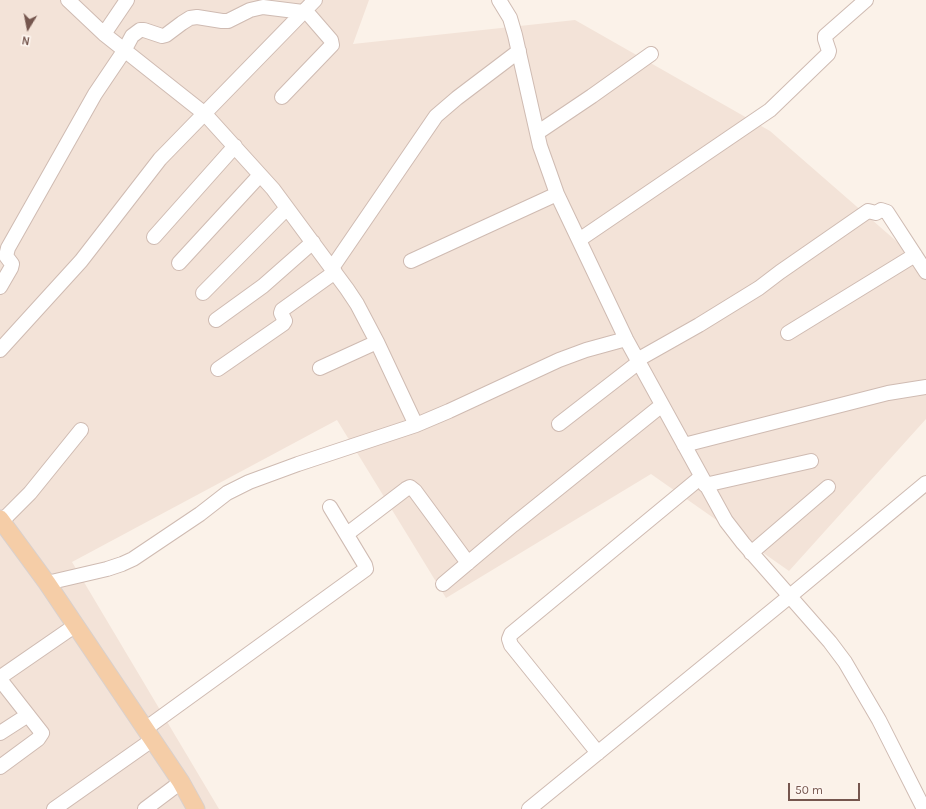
<!DOCTYPE html>
<style>
body{margin:0}
#map{position:relative;width:926px;height:809px;overflow:hidden;background:#fbf2e9;font-family:Karla,sans-serif}
canvas{display:block}
.north{position:absolute;left:8px;top:8px;width:40px;height:40px;-webkit-text-stroke:3px #fef6f0;paint-order:stroke;rotate:190deg;font-size:11px;font-weight:700;line-height:16px;text-align:center;color:#75564e}
.north::after{content:'';display:block;margin:auto;width:14px;height:18px;background:#75564e;clip-path:polygon(50% 0,100% 100%,50% 72%,0 100%)}
.scale{position:absolute;left:788px;top:783px;width:72px;height:18px;box-sizing:border-box;border:2px solid #75564e;border-top:0;padding-left:5px;font-size:12px;line-height:14px;white-space:nowrap;color:#75564e;-webkit-text-stroke:3px #fef6f0;paint-order:stroke}
</style>
<div id="map">
<canvas width="926" height="809"></canvas>
<div class="north">N</div>
<div class="scale">50 m</div>
</div>
<script>
const ctx = document.querySelector('canvas').getContext('2d');
ctx.lineJoin = 'round';
function fill(path, color) { ctx.fillStyle = color; ctx.fill(path, 'evenodd'); }
const shape = rows => new Path2D(rows.map(r => 'M' + r).join(''));
function trace(path, color, width, dash) { ctx.strokeStyle = color; ctx.lineWidth = width; ctx.lineCap = dash ? 'butt' : 'round'; ctx.setLineDash(dash || []); ctx.stroke(path); }
const residential = shape([
 [0,0,369,0,353,44,575,20,770,131,926,267,926,419,789,571,651,474,446,598,337,420,72,562,219,809,0,809]
]);
const minor = shape([
 [68,0,104,34,205,114,273,189,347,289,357,304,377,342,416,425],
 [499,0,510,18,515,35,540,146,550,174,557,194,626,339,726,521,743,543,830,642,845,662,879,720,924,809],
 [104,34,127,0],
 [282,97,332,45,331,40,305,10],
 [537,133,592,96,651,54],
 [154,237,235,146],
 [579,240,770,110,828,54,829,51,825,39,825,36,866,0],
 [411,261,557,194],
 [179,263,260,175],
 [332,268,436,116,457,98,519,51],
 [0,287,11,268,12,264,6,256,8,248,95,94,124,51,132,36,140,30,144,30,162,36,166,35,182,23,190,18,197,17,222,21,228,21,250,10,263,7,303,12],
 [203,293,287,208],
 [216,320,263,286,313,242],
 [788,333,915,255],
 [0,350,81,261,160,159,315,0],
 [637,360,699,325,759,288,780,272,868,211,876,213,881,210,887,212,926,272],
 [320,368,377,342],
 [218,369,283,324,285,321,281,313,282,310,335,272],
 [559,424,639,362],
 [684,445,888,393,926,387],
 [705,485,811,461],
 [2,521,30,493,81,430],
 [347,534,406,489,410,487,415,491,468,563],
 [751,553,828,487],
 [47,583,107,569,122,564,133,559,200,514,227,493,249,482,298,464,416,425,449,411,559,360,586,350,626,339],
 [443,584,513,525,662,405],
 [145,729,366,569,365,565,330,507],
 [0,733,28,715],
 [598,753,511,645,509,639,511,634,701,477],
 [0,767,38,739,42,733,2,682,2,676,76,625],
 [54,809,152,740],
 [145,809,181,782],
 [529,809,790,596,926,483]
]);
const major = shape([
 [0,519,47,583,181,782,196,809]
]);
fill(residential, '#f3e3d8');
trace(minor, '#cfbbb2', 16);
trace(major, '#d8d0cd', 19);
trace(minor, '#fff', 14);
trace(major, '#f5cda7', 17);
</script>
